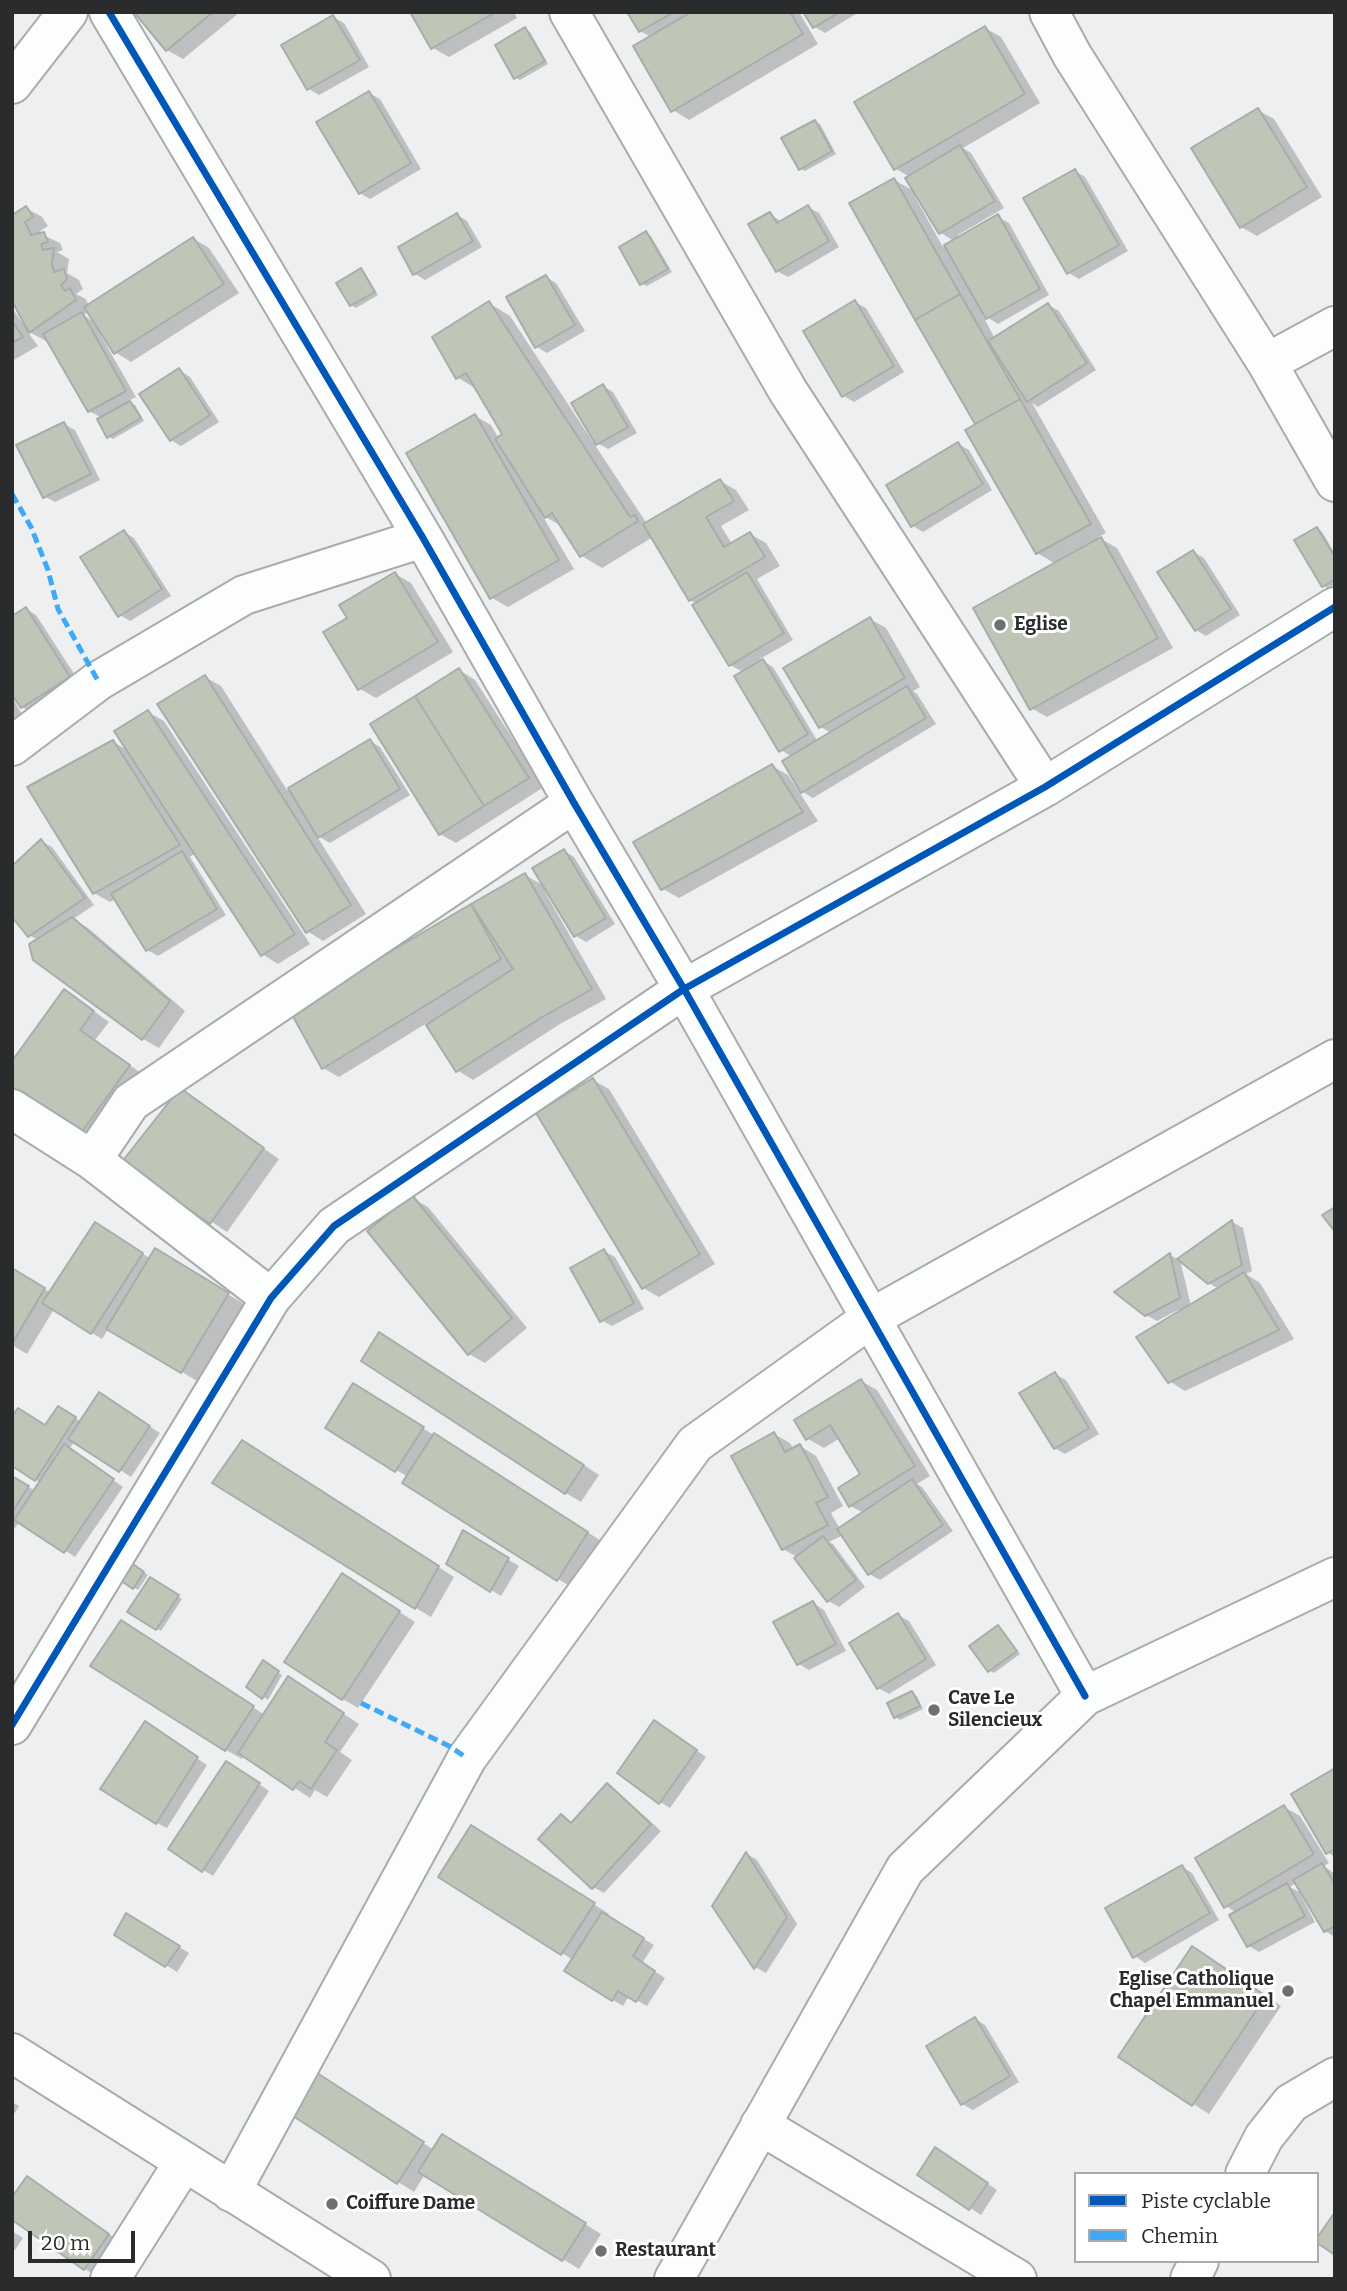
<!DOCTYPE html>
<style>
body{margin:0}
#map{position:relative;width:1347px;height:2291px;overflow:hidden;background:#edeff1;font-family:Bitter,serif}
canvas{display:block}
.frame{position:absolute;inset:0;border:14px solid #2a2b2d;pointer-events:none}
.legend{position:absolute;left:1074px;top:2172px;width:245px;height:91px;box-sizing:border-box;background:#fff;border:2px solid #aaaaab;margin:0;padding:9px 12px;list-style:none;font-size:21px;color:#2a2b2d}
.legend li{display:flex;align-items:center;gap:14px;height:35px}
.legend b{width:35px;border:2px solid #aaaaab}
.scale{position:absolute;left:28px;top:2231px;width:107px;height:32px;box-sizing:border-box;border:4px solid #2a2b2d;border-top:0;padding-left:9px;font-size:21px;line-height:24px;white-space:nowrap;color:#2a2b2d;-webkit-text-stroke:5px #fff;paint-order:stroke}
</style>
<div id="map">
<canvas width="1347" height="2291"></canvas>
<div class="frame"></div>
<ul class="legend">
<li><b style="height:9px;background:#0057b8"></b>Piste cyclable</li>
<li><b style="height:9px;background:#3fa9f5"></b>Chemin</li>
</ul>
<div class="scale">20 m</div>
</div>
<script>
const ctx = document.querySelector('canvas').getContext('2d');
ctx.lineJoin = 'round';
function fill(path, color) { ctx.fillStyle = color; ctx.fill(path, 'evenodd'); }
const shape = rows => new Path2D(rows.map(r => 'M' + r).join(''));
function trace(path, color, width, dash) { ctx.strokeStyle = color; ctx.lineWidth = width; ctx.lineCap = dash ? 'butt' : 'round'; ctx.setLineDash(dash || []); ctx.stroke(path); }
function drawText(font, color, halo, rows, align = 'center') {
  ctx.font = font + ' Bitter,serif'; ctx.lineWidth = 6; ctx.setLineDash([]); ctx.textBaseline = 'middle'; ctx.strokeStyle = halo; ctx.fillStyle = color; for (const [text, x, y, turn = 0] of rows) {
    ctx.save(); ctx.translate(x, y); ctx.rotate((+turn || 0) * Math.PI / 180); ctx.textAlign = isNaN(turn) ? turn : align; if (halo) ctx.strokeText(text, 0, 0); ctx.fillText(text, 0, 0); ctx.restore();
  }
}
const shadow = shape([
 [136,12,240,12,183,59,167,50],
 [412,12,514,12,517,18,449,57,433,48],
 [629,12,799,12,818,44,689,120,673,110,651,37,640,31],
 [805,12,859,12,825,33,815,27],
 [333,17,344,23,369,67,319,95,309,89],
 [985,28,1001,37,1040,103,963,148,971,153,1004,208,958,235,960,238,998,217,1009,223,1049,295,998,324,982,314,995,339,1048,305,1059,311,1096,370,1038,407,1032,403,1106,533,1098,537,1117,548,1173,648,1047,717,1031,708,1056,564,1037,553,977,425,851,204,894,180,916,192,910,177,896,169],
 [918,195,941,233,954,241,943,247,915,197],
 [525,29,530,32,548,64,520,80,515,77],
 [369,93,380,99,421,169,370,199,360,193],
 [1258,110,1274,119,1322,197,1257,236,1241,227],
 [815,122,820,124,836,154,805,171,800,169],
 [1075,171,1085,177,1128,251,1079,279,1069,273],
 [808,207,819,213,839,247,788,277,777,271,770,214,782,222],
 [26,208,42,217,48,226,40,231,41,234,60,243,63,250,57,252,69,259,67,273,79,280,83,289,76,294,86,299,89,306,194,239,209,248,239,293,131,362,115,352,102,332,100,334,136,397,128,401,135,405,144,421,113,439,108,436,102,418,89,411,48,339,46,341,27,331,38,346,12,361,12,308,24,325,26,324,12,297],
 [89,311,96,323,83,315],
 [457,215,467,221,482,247,425,280,415,274],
 [646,233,651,236,672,272,647,286,642,284],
 [361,270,365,273,378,295,356,308,351,305],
 [546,277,556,283,585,331,547,353,537,347],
 [855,302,866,308,904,372,854,402,844,396,805,332],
 [489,303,510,316,647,524,720,481,736,490,749,510,721,526,732,544,750,534,766,543,780,566,757,579,793,640,760,659,773,667,818,742,831,733,821,727,786,669,870,619,886,628,920,687,913,691,917,694,936,724,813,798,801,791,792,757,781,750,743,672,730,665,697,604,690,600,653,537,602,568,582,556,563,527,542,515,574,569,508,607,492,598,475,416,491,425,499,439,505,435,478,390,457,377],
 [179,370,190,377,219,422,181,446,171,440],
 [603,386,613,392,637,433,608,449,597,443],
 [64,424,75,430,100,480,55,502,44,496],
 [958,444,969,450,992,490,923,532,913,526],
 [1317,529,1322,532,1335,554,1335,584,1328,588,1323,586],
 [124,532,134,538,171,596,130,621,120,615],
 [1193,552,1204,558,1240,615,1206,636,1196,630],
 [395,574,411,583,453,652,376,698,360,689,326,633,349,619],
 [26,609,36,615,80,683,33,713,22,707,13,693],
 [459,670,475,680,544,787,456,843,440,834],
 [205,677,221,686,287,790,370,741,380,747,410,795,330,843,316,835,366,914,323,941,307,931],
 [12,697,28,725,12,734],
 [148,712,164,721,310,944,278,964,262,954,196,853,190,857,226,915,158,956,147,950,116,899,110,902,94,893,113,742,129,751],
 [772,766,788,775,818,821,679,898,663,889],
 [41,841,52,847,94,905,73,919,88,928,185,1011,159,1048,143,1039,35,958,38,940,29,935],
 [564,851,574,857,615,924,586,942,576,936,548,890,545,892,606,999,560,1024,473,1080,457,1070,427,1023,339,1077,323,1068,292,1012,525,875,546,887],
 [80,1001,109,1022,95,1040,145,1076,95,1145,79,1136],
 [593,1080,609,1089,715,1264,659,1297,643,1288],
 [180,1090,279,1159,227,1232,124,1163],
 [412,1198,428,1207,527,1328,485,1363,469,1354],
 [1232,1222,1243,1228,1252,1271,1246,1274,1260,1283,1294,1339,1185,1391,1169,1381,1180,1312,1178,1310,1157,1321,1146,1315,1170,1255,1179,1260],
 [1180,1260,1209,1283,1219,1289,1191,1306],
 [106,1230,151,1259,156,1251,244,1304,197,1381,109,1328,102,1339,54,1309,27,1354,12,1345,12,1269,51,1293],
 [604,1251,615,1257,644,1309,612,1326,601,1320],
 [396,1343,599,1475,581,1502,566,1493],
 [1055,1374,1066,1380,1099,1434,1065,1454,1055,1448],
 [861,1381,877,1390,930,1476,917,1484,922,1487,953,1531,880,1580,869,1574,843,1535,829,1542,833,1544,865,1587,839,1607,828,1601,797,1557,783,1549,774,1434,790,1443,794,1450,800,1446,816,1456,843,1506,831,1513,840,1529,864,1513,850,1506,863,1475,840,1438,824,1448,808,1439],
 [364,1391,603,1542,574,1589,405,1482,408,1477,327,1428],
 [110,1401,160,1433,131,1477,75,1441,69,1449,123,1487,75,1557,20,1521,12,1532,12,1477,35,1491,41,1483,12,1464,46,1427,58,1408,82,1422],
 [258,1452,454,1577,431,1617,416,1608],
 [464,1533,519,1566,501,1596,491,1590],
 [129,1563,148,1575,138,1590,119,1578],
 [151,1579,182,1599,161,1631,130,1611],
 [358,1585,415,1622,358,1708,343,1699],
 [813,1603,824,1610,846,1651,809,1670,799,1664],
 [898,1615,909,1621,936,1665,889,1694,878,1688],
 [998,1627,1002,1630,1020,1654,994,1673,989,1670],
 [137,1632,265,1715,305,1688,359,1724,340,1752,352,1760,327,1797,315,1790,310,1798,244,1755,242,1759,226,1750],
 [263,1662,282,1675,268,1700,249,1687],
 [912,1693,917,1696,923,1709,900,1720,896,1717],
 [665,1728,706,1757,670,1808,660,1802],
 [155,1730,207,1765,167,1828,157,1823],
 [237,1769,269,1791,213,1876,203,1870],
 [1335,1771,1335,1857,1327,1852],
 [607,1786,618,1792,661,1831,604,1893,593,1887,561,1816,573,1823],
 [1284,1807,1300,1816,1329,1863,1324,1866,1335,1874,1335,1937,1325,1931,1296,1883,1290,1887,1299,1892,1315,1922,1259,1952,1249,1946,1237,1913,1226,1906],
 [487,1836,609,1914,607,1917,654,1945,642,1963,665,1978,647,2006,629,1996,623,2006,613,2000,573,1960,562,1953],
 [747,1854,757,1860,797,1924,766,1973,755,1967,714,1906],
 [1182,1867,1192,1873,1219,1920,1145,1963,1135,1956],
 [127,1915,189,1953,177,1972,117,1934],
 [1208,1957,1281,2006,1209,2114,1120,2057],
 [975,2019,985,2025,1019,2082,973,2110,962,2104],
 [330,2082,434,2150,458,2145,601,2234,579,2269,425,2174,414,2192,289,2112],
 [12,2102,19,2106,12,2117],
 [946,2155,997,2190,981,2215,919,2174],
 [37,2184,119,2241,95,2275,85,2269],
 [12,2231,23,2238,12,2254]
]);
const building = shape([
 [134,12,213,12,166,51,134,12],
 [410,12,496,12,431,49,410,12],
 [627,12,674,12,639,32,627,12],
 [691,12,790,12,803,34,671,112,633,46,691,12],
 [803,12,840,12,813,28,803,12],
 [333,15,360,60,307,90,281,45,333,15],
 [985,26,1025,94,894,170,854,102,985,26],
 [525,27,545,61,514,79,495,45,525,27],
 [369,91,411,163,359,194,316,122,369,91],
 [1258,108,1307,187,1240,228,1191,148,1258,108],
 [815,120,832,151,799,170,781,138,815,120],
 [960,145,995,201,939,234,905,178,960,145],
 [1075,169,1119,245,1067,274,1023,198,1075,169],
 [894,178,960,294,915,320,849,203,894,178],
 [808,205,829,241,776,272,748,224,770,212,777,223,808,205],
 [26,206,33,217,25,222,31,235,44,232,48,242,41,244,43,250,54,248,52,264,54,272,64,269,67,279,61,285,65,291,70,288,76,300,29,333,12,301,12,215,26,206],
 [457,213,473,241,413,275,398,247,457,213],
 [998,214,1040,289,986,319,944,245,998,214],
 [646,231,668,269,640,285,619,247,646,231],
 [193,237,224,284,114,354,84,307,193,237],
 [361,268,375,292,350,306,336,283,361,268],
 [546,275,575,325,535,348,506,297,546,275],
 [960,294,1020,399,975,424,915,320,960,294],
 [855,300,894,366,842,397,803,331,855,300],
 [489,301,630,517,635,515,638,521,580,557,552,513,545,518,495,439,502,434,466,373,456,379,432,337,489,301],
 [1048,303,1087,363,1027,402,988,341,1048,303],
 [82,312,126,391,88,412,43,334,82,312],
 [12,321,23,337,12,343,12,321],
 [179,368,210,415,170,441,139,394,179,368],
 [603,384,628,427,596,445,571,403,603,384],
 [1020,399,1091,524,1036,554,965,430,1020,399],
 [130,401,141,418,107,438,97,419,130,401],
 [475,414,559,560,490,599,406,453,475,414],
 [64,422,91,474,43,498,16,445,64,422],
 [958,442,983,484,911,527,886,485,958,442],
 [720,479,734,501,706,517,724,547,750,532,765,557,689,601,643,524,720,479],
 [1317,527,1335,557,1335,579,1322,587,1294,540,1317,527],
 [124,530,162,589,118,617,80,557,124,530],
 [1101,537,1158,638,1030,710,973,608,1101,537],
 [1193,550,1231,609,1195,631,1157,572,1193,550],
 [395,572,438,642,358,690,323,632,347,618,339,605,395,572],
 [747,572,784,633,729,666,692,605,747,572],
 [26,607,70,677,21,708,12,695,12,616,26,607],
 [870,617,905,678,819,728,783,668,870,617],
 [763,659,808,734,779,752,734,676,763,659],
 [459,668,529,778,484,806,415,696,459,668],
 [205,675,351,905,306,933,157,704,205,675],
 [907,686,926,718,801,793,782,761,907,686],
 [415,696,484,806,439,835,370,724,415,696],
 [148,710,295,934,261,956,114,731,148,710],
 [370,739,400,789,318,838,288,788,370,739],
 [113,740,180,845,93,894,27,787,113,740],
 [772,764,803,812,661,890,633,842,772,764],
 [41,839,85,898,28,937,12,917,12,866,41,839],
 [564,849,606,918,574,937,532,868,564,849],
 [182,851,217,909,146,951,111,894,182,851],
 [525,873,592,989,544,1016,456,1072,426,1025,513,969,471,904,525,873],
 [471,904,501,959,322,1069,290,1011,471,904],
 [72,917,170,1001,142,1040,33,960,29,944,72,917],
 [64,989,94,1011,80,1030,130,1065,78,1137,12,1090,12,1061,64,989],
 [593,1078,700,1254,642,1289,536,1113,593,1078],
 [180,1088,264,1148,210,1224,121,1163,180,1088],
 [412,1195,512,1318,468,1355,367,1231,412,1195],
 [1335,1207,1335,1232,1322,1215,1335,1207],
 [1232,1220,1242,1265,1208,1284,1177,1259,1232,1220],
 [95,1222,143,1253,91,1334,42,1303,95,1222],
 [155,1248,229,1293,181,1373,106,1329,155,1248],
 [604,1249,634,1303,600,1322,570,1268,604,1249],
 [1170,1253,1180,1298,1145,1316,1114,1292,1170,1253],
 [12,1268,45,1288,12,1344,12,1268],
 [1244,1272,1279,1330,1168,1383,1136,1337,1244,1272],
 [379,1332,584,1465,565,1494,361,1361,379,1332],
 [1055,1372,1089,1428,1054,1449,1019,1393,1055,1372],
 [861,1379,915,1466,849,1507,838,1488,860,1474,830,1425,806,1440,794,1420,861,1379],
 [353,1383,424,1427,395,1472,325,1428,353,1383],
 [99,1392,150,1426,119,1472,68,1439,99,1392],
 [58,1406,76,1417,35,1481,12,1466,12,1416,18,1408,45,1425,58,1406],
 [774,1432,785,1452,800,1444,828,1497,816,1503,828,1525,782,1550,731,1456,774,1432],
 [434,1433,588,1532,557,1581,402,1483,434,1433],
 [242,1440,439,1566,415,1609,212,1483,242,1440],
 [64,1444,114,1479,64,1553,14,1520,64,1444],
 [12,1476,29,1486,12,1512,12,1476],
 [912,1479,943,1525,868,1575,837,1529,912,1479],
 [463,1530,509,1558,490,1592,446,1564,463,1530],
 [823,1536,856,1580,827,1602,794,1558,823,1536],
 [129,1561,144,1572,133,1589,117,1578,129,1561],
 [342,1573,400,1611,342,1700,284,1662,342,1573],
 [150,1577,179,1595,156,1630,127,1612,150,1577],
 [813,1601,836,1644,797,1665,773,1622,813,1601],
 [898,1613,926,1659,877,1689,849,1643,898,1613],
 [121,1620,254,1706,225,1751,90,1666,121,1620],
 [998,1625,1017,1651,988,1672,969,1646,998,1625],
 [263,1660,279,1671,262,1699,246,1687,263,1660],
 [288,1676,344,1713,325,1742,337,1750,311,1789,299,1781,293,1790,238,1753,288,1676],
 [912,1691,920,1706,894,1718,887,1703,912,1691],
 [654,1720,697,1750,659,1804,617,1773,654,1720],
 [145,1721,198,1757,156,1824,100,1789,145,1721],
 [226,1761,260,1783,202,1872,168,1849,226,1761],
 [1335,1768,1335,1849,1326,1854,1291,1794,1335,1768],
 [607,1783,651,1824,592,1889,538,1839,561,1814,571,1823,607,1783],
 [1284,1805,1314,1854,1224,1908,1195,1858,1284,1805],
 [471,1825,595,1903,561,1955,438,1877,471,1825],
 [746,1852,787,1917,754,1969,712,1906,746,1852],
 [1322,1863,1335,1884,1335,1926,1324,1932,1293,1880,1322,1863],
 [1182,1865,1210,1913,1133,1958,1105,1908,1182,1865],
 [1287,1883,1305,1916,1247,1947,1229,1915,1287,1883],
 [602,1912,644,1938,633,1956,655,1971,636,2002,618,1991,612,2001,564,1971,602,1912],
 [126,1913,180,1946,165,1967,114,1935,126,1913],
 [1192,1946,1266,1996,1192,2106,1118,2057,1192,1946],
 [975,2017,1010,2076,961,2105,926,2046,975,2017],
 [314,2071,424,2142,397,2184,287,2112,314,2071],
 [442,2134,586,2223,562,2261,418,2172,442,2134],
 [935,2147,988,2183,969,2210,917,2175,935,2147],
 [27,2176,109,2234,84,2270,12,2220,12,2197,27,2176],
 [1335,2212,1335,2255,1317,2243,1317,2238,1335,2212]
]);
const minor = shape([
 [109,12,423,538,574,803,684,989,1085,1696],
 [569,12,788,391,1045,787],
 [1049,12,1072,55,1267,363,1335,482],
 [12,84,68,12],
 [1267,363,1335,326],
 [12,746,98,681,244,595,423,538],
 [12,1109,92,1160,271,1298],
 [92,1160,131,1102,574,803],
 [12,1725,271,1298,334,1226,684,989,1045,787,1335,607],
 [12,2053,371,2279],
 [760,2125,1017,2279],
 [1245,2174,1264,2137,1291,2103,1335,2077],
 [231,2192,467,1758,695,1444,871,1318,1335,1059],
 [110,2279,184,2162],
 [674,2279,905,1869,1085,1696,1335,1577],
 [1190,2279,1199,2261]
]);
const quiet = shape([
 [12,494,31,527,48,570,58,609,98,681],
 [361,1703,449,1746,467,1758]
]);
const cycleway = shape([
 [109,12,423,538,574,803,684,989,1085,1696],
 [12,1725,271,1298,334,1226,684,989,1045,787,1335,607]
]);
const markers = [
 [1000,625,7,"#6e7072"],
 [934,1710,7,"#6e7072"],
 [1288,1991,7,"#6e7072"],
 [332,2204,7,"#6e7072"],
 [601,2251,7,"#6e7072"]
];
const poiNames = [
 ["Eglise",1014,625],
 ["Cave Le",948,1699],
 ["Silencieux",948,1721],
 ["Eglise Catholique",1274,1980,"right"],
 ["Chapel Emmanuel",1274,2002,"right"],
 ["Coiffure Dame",346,2204],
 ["Restaurant",615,2251]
];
fill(shadow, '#0003');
fill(building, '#c0c6b7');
trace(building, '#aaabab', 2);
trace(minor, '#a9abad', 42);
trace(minor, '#fcfdfd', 38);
trace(quiet, '#3fa9f5', 5, [10, 5]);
trace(cycleway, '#0057b8', 7);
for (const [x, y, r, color] of markers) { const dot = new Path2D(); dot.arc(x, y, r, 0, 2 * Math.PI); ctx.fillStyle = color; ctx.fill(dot); trace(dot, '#fff', 2.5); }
drawText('bold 19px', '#2a2b2d', '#fff', poiNames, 'left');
</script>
